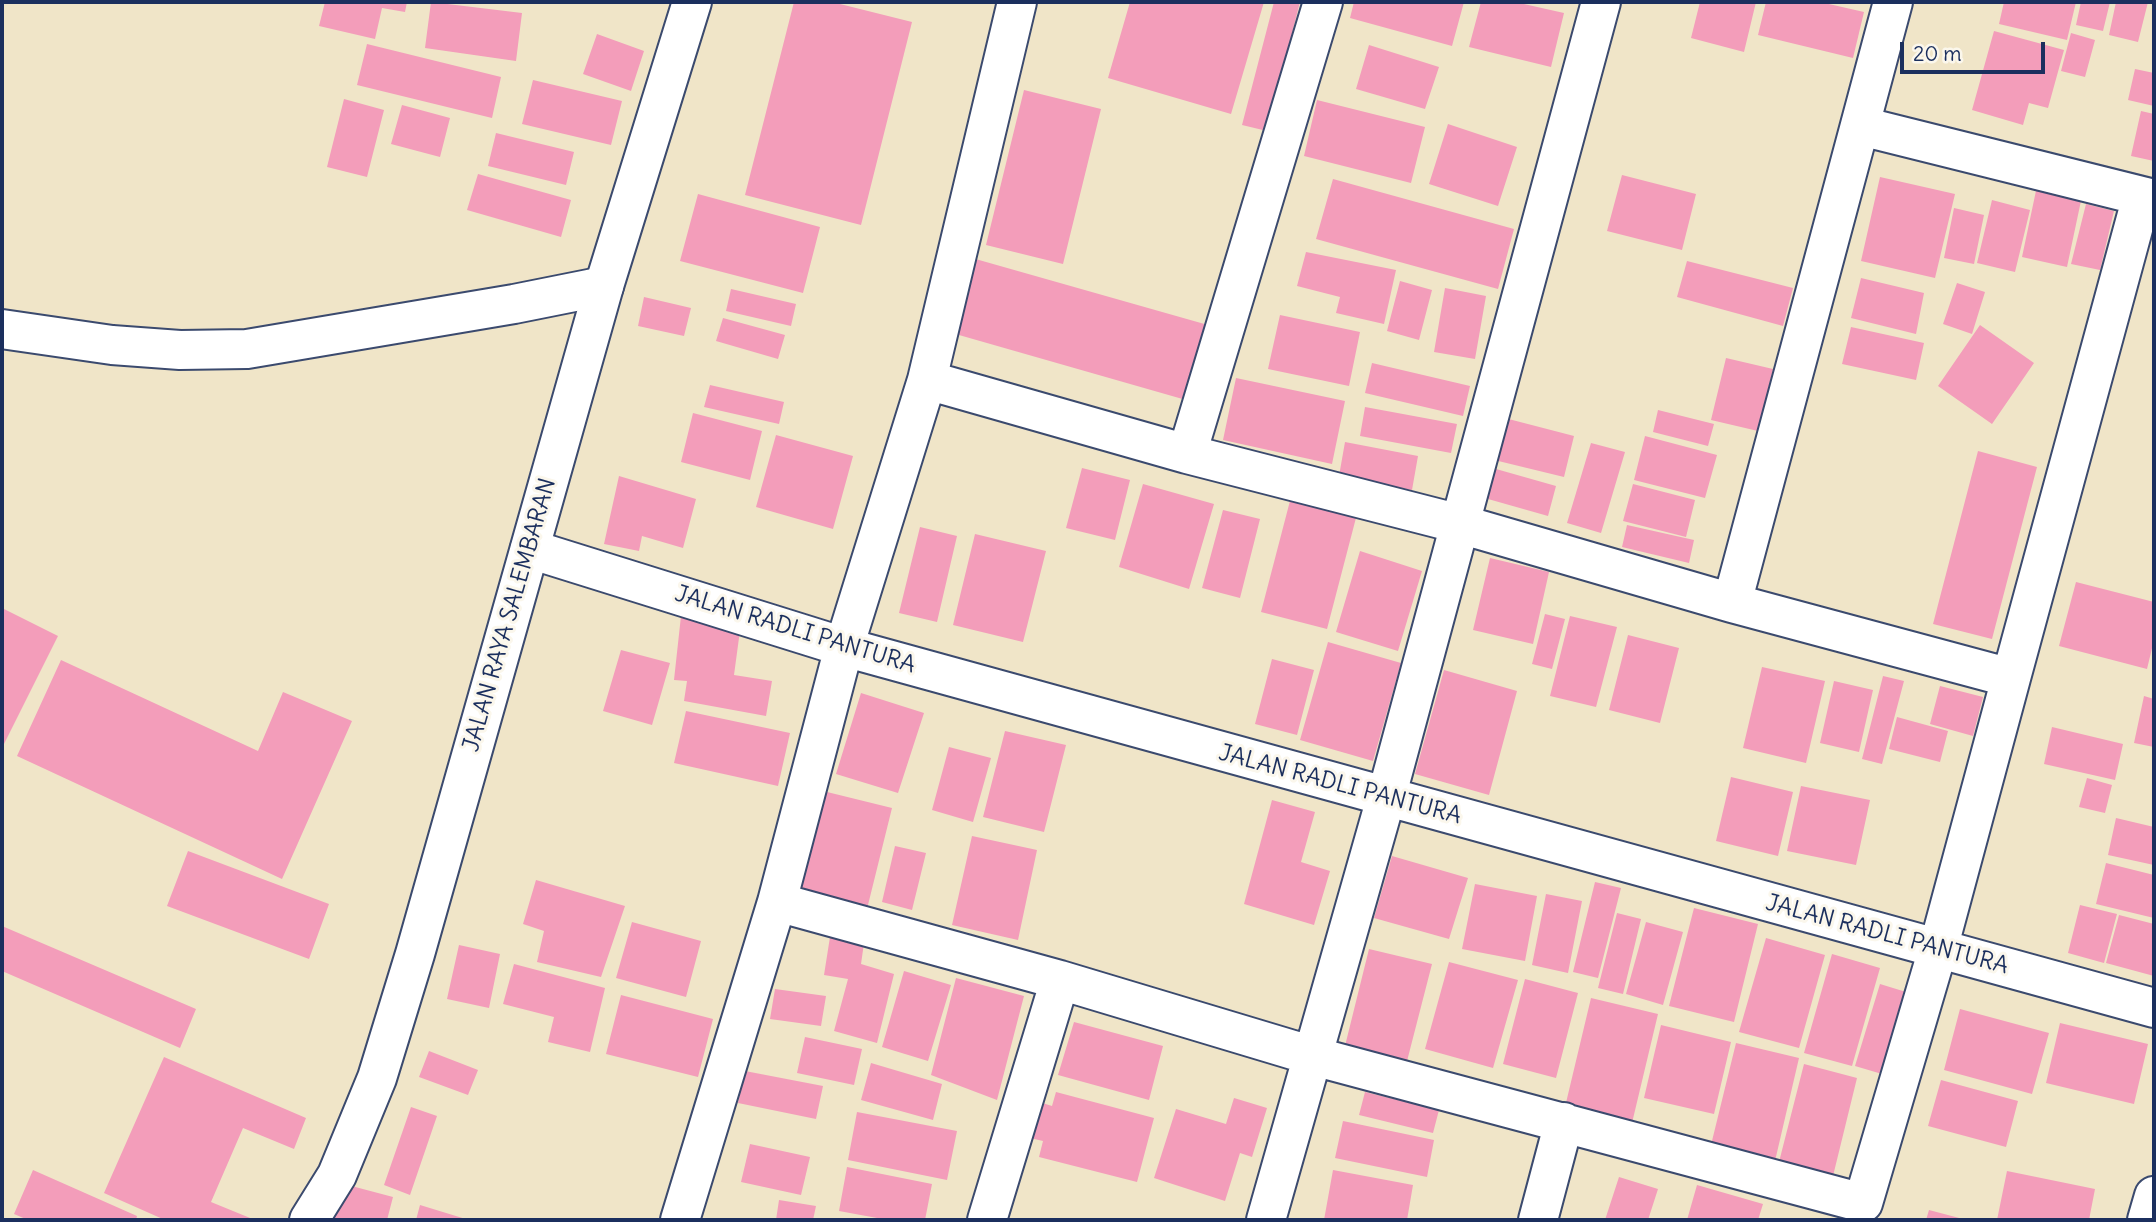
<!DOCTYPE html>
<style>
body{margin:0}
#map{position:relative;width:2156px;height:1222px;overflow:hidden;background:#f0e5c8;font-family:Delius,sans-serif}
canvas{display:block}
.frame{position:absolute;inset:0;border:4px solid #1b2f5e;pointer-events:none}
.scale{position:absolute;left:1900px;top:42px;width:145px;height:32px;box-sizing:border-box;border:4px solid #1b2f5e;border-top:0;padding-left:9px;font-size:21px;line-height:24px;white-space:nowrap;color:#1b2f5e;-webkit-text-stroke:5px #fbf7ec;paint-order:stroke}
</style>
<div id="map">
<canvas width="2156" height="1222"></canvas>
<div class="frame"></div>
<div class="scale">20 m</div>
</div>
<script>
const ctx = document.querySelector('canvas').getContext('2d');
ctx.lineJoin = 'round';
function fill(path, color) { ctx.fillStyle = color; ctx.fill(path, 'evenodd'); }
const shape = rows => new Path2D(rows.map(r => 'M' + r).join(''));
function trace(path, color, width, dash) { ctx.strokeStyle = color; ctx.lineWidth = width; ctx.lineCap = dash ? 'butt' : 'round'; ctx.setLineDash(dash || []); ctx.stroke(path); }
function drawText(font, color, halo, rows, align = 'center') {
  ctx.font = font + ' Delius,sans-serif'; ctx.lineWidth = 6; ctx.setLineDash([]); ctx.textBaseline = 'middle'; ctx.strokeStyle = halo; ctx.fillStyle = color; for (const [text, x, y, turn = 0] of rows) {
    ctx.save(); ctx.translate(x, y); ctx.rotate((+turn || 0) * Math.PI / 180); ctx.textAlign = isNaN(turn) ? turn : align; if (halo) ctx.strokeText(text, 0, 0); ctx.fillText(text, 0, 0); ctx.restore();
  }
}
const building = shape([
 [325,2,407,2,405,12,382,8,375,39,319,26],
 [431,2,522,13,516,61,425,48],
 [794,2,832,2,912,22,861,225,745,195],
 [1130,2,1264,2,1231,114,1108,78],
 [1274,2,1300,2,1267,131,1242,125],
 [1354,2,1464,2,1452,46,1350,18],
 [1481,2,1515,2,1564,13,1551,67,1469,47],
 [1700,2,1756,2,1744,52,1691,38],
 [1766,2,1820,2,1864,12,1853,58,1758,35],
 [2004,2,2076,2,2067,40,1999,24],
 [2081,2,2110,2,2103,31,2076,25],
 [2116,2,2148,2,2138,42,2109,35],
 [1994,31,2064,50,2048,108,2029,103,2023,125,1972,110],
 [2071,33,2095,40,2085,77,2061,71],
 [597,34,644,51,631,91,583,74],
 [367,44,501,77,492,118,357,85],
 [1369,45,1439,67,1425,109,1356,89],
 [2135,69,2154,73,2154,106,2128,100],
 [533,80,622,101,611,145,522,124],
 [1024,90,1101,109,1063,264,986,245],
 [344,99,384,110,367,177,327,167],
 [1317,100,1425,127,1411,183,1304,156],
 [402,105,450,118,440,157,391,144],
 [2141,111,2154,114,2154,161,2131,156],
 [1448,124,1517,147,1498,206,1429,184],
 [496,133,574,152,566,185,488,166],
 [478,174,571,200,561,237,467,210],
 [1622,175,1696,194,1682,250,1607,231],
 [1880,177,1955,194,1935,278,1861,261],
 [1333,179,1514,229,1498,289,1316,239],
 [2037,186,2082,196,2067,267,2022,257],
 [698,194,820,227,803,293,680,261],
 [1992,200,2030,210,2015,272,1977,263],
 [2086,204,2114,211,2100,270,2071,264],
 [1954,208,1984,215,1974,264,1944,258],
 [1306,252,1396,270,1384,324,1336,313,1340,297,1297,286],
 [972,258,1215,327,1193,402,952,333],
 [1687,261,1793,288,1783,326,1677,297],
 [1861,278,1924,293,1916,334,1851,318],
 [1400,281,1432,290,1419,340,1387,331],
 [1957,283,1985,292,1972,334,1943,324],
 [1445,288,1486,296,1475,359,1434,352],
 [731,289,796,304,791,326,726,311],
 [644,297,691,308,684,336,638,326],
 [1280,315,1360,332,1349,386,1268,369],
 [723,318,785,335,778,359,716,341],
 [1980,325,2034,363,1992,424,1938,386],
 [1851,327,1924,343,1916,380,1842,364],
 [1726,358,1773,369,1758,431,1711,420],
 [1372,363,1470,386,1463,416,1365,393],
 [1236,378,1345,401,1332,464,1223,440],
 [710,385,784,402,779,424,704,407],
 [1365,407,1457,424,1451,453,1360,436],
 [1658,410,1714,424,1708,446,1653,432],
 [693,413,762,431,750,480,681,462],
 [1497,416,1574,436,1564,477,1486,458],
 [776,435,853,456,833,529,756,507],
 [1645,436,1717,455,1705,498,1634,480],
 [1345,442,1418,456,1412,490,1339,476],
 [1591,443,1625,452,1601,533,1567,523],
 [1978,451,2037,467,1992,639,1933,624],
 [1489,467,1556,486,1548,516,1481,497],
 [1082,468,1130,480,1115,540,1066,528],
 [619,476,696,499,683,548,642,536,639,551,604,544],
 [1143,484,1214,504,1189,589,1119,567],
 [1633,484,1695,500,1686,537,1623,521],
 [1291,497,1357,514,1327,629,1261,612],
 [1223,510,1260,519,1240,598,1202,588],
 [1627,525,1694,540,1689,563,1622,547],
 [920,527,957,536,937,622,899,613],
 [975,534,1046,551,1023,642,953,625],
 [1360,551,1422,571,1398,651,1336,632],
 [1490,558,1549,572,1533,644,1473,630],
 [2076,582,2154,602,2154,640,2147,669,2059,646],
 [2,608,58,636,2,748],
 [1545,614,1565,619,1552,669,1532,664],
 [681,616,741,623,734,675,772,681,766,716,684,701,687,681,674,680],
 [1570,616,1617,627,1596,707,1550,696],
 [1628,635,1679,648,1660,723,1609,710],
 [1328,642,1401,663,1373,761,1300,740],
 [621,650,670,663,652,725,603,711],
 [1272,659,1314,670,1297,735,1255,724],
 [61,660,258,751,283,692,352,721,282,879,17,756],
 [1762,667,1825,681,1806,763,1743,748],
 [1444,670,1517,691,1489,795,1415,774],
 [1883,676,1904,681,1882,764,1862,759],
 [1834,681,1873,690,1859,752,1820,743],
 [1940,686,1983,697,1973,736,1930,724],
 [861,693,924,713,898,793,836,774],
 [2144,696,2154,699,2154,747,2134,743],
 [686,711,790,733,778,786,674,763],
 [1897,717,1948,731,1940,762,1889,749],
 [2052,727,2123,744,2115,780,2044,764],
 [1005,731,1066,745,1044,832,983,817],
 [949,747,991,758,973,822,932,810],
 [1731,777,1793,792,1778,856,1716,841],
 [2087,778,2112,785,2105,813,2079,807],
 [1801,786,1870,800,1856,865,1787,851],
 [823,791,892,808,867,909,798,891],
 [1272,800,1315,812,1301,862,1330,871,1314,925,1244,904],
 [2116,818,2154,827,2154,865,2108,855],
 [972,836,1037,850,1018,940,952,925],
 [895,846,926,853,912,910,882,902],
 [188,851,329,904,309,959,167,906],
 [1392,856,1468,878,1449,939,1374,918],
 [2106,863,2154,875,2154,918,2096,904],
 [536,880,625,906,601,977,537,962,544,931,523,924],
 [1595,882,1621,888,1598,978,1573,972],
 [1475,884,1537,896,1525,961,1462,949],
 [1546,894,1582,901,1568,973,1532,965],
 [2080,905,2117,914,2104,963,2068,953],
 [1694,908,1758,924,1734,1022,1669,1006],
 [1617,913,1641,919,1623,994,1598,988],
 [2119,915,2154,924,2154,976,2106,963],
 [632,922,701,941,686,997,616,978],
 [1646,922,1683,932,1663,1005,1626,994],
 [2,926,196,1009,180,1048,2,971],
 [830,937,864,943,861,964,894,974,877,1043,834,1031,848,979,824,975],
 [1766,938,1825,955,1799,1048,1739,1032],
 [459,945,500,954,489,1008,447,999],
 [1369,949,1432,964,1406,1065,1344,1050],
 [1832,954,1880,968,1852,1066,1804,1053],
 [1449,962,1518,980,1493,1068,1425,1049],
 [514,964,605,988,590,1052,548,1042,554,1017,503,1004],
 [904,971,951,985,928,1061,882,1047],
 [956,978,1024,996,997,1100,931,1075],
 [1525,979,1578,993,1556,1078,1503,1064],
 [1880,984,1906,992,1882,1074,1855,1066],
 [775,989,826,996,821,1026,770,1019],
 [621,995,713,1019,698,1077,606,1054],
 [1591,998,1658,1014,1632,1123,1565,1107],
 [1960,1009,2049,1033,2032,1094,1944,1070],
 [1074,1022,1163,1046,1149,1100,1058,1075],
 [2060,1023,2148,1044,2134,1104,2046,1083],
 [1661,1025,1731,1042,1714,1114,1644,1098],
 [805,1037,862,1049,854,1085,797,1073],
 [1736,1043,1799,1058,1775,1161,1711,1145],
 [429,1051,478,1070,468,1095,419,1077],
 [164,1057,306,1118,294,1149,243,1128,211,1202,255,1220,165,1220,104,1193],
 [871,1063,942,1084,933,1120,861,1100],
 [1804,1064,1857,1078,1833,1176,1779,1162],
 [745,1071,823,1086,816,1119,738,1103],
 [1941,1080,2018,1101,2006,1147,1928,1126],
 [1056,1092,1154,1118,1137,1182,1039,1157,1043,1141,1030,1138,1039,1102,1052,1106],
 [1365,1092,1439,1110,1433,1133,1359,1115],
 [1234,1098,1267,1108,1252,1157,1240,1153,1225,1201,1154,1178,1176,1109,1226,1124],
 [411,1107,437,1116,410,1195,384,1185],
 [857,1112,957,1131,947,1180,848,1160],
 [1343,1121,1434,1140,1427,1177,1335,1158],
 [750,1144,810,1157,801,1195,741,1182],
 [847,1167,932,1184,925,1220,888,1220,839,1211],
 [33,1170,137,1216,136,1220,28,1220,14,1214],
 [1333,1170,1413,1185,1407,1220,1324,1220],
 [2007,1171,2095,1189,2089,1220,1997,1220],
 [1619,1177,1658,1189,1648,1220,1605,1220],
 [344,1184,393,1197,387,1220,334,1220],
 [1697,1185,1763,1204,1758,1220,1687,1220],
 [779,1200,816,1206,813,1220,776,1220],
 [420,1205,469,1220,416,1220],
 [1929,1210,1963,1219,1963,1220,1926,1220]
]);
const street = shape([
 [1861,126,2154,199],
 [2,329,112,345,180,350,247,349,514,304,604,286],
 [927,380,1017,2],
 [1187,454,1323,2],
 [530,549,844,647,2154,1008],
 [1732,603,1893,2],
 [2011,678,2142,196],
 [680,1220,777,902,844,647,927,380,1187,454,1460,524,1732,603,2011,678,1938,949,1863,1203,1313,1056,1060,980,777,902],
 [987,1220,1060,980],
 [1266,1220,1386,798,1601,2],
 [1538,1220,1564,1122],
 [2147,1220,2154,1196]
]);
const secondary = shape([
 [309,1220,337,1175,377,1078,415,954,604,286,692,2]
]);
const streetNames = [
 ["JALAN RAYA SALEMBARAN",510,615,-74],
 ["JALAN RADLI PANTURA",795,630,17],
 ["JALAN RADLI PANTURA",1340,785,15],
 ["JALAN RADLI PANTURA",1887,935,15]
];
fill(building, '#f39dba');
trace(street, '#3b4a6e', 42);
trace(secondary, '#3b4a6e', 42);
trace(street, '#fff', 38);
trace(secondary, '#fff', 38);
drawText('23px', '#1b2f5e', '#fbf7ec', streetNames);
</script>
